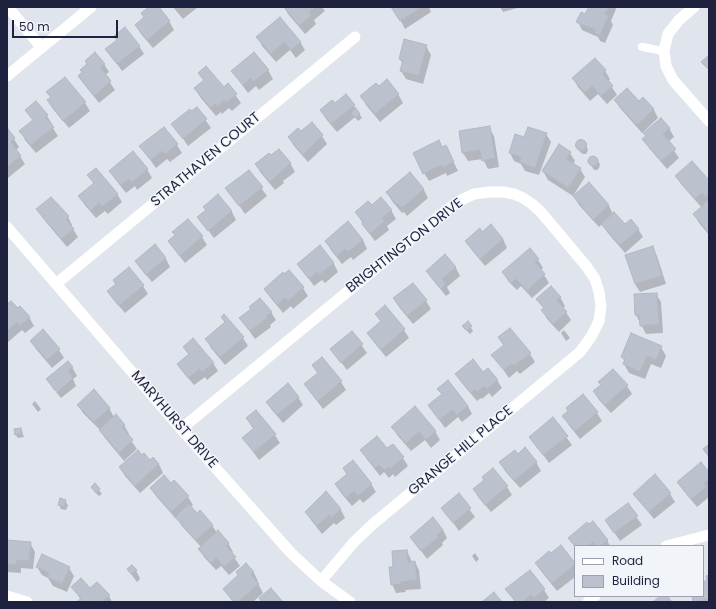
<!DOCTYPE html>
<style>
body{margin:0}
#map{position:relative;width:716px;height:609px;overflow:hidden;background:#e0e4ed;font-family:Poppins,sans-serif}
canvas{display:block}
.frame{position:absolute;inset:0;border:8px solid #1f223f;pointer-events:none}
.legend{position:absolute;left:574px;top:545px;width:130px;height:52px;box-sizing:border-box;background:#f1f4f9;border:1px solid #9da0af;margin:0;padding:5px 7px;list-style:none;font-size:12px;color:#1f223f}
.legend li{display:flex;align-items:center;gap:8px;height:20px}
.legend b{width:20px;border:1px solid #9da0af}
.scale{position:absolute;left:12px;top:20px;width:106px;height:18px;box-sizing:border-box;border:2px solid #1f223f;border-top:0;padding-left:5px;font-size:12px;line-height:14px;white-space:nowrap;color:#1f223f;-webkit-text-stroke:3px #f1f4f9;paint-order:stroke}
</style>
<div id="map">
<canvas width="716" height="609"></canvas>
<div class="frame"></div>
<ul class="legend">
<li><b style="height:5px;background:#fff"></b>Road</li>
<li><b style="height:11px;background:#bcc1ce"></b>Building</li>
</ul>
<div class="scale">50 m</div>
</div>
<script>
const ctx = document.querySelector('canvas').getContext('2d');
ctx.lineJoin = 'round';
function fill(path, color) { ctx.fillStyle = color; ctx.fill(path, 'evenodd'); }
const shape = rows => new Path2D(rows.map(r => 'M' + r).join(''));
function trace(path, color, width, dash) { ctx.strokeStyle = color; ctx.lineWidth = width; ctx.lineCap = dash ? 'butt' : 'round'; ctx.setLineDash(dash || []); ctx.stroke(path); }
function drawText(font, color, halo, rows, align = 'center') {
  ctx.font = font + ' Poppins,sans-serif'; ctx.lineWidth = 3; ctx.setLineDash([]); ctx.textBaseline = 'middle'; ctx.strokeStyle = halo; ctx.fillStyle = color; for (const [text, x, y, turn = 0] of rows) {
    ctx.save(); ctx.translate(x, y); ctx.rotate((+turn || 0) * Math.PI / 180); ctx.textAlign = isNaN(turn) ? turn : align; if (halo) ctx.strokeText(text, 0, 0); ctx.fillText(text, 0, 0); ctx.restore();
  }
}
const shadow = shape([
 [150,7,157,7,169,21,174,30,153,48,141,34,136,25,145,18],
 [173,7,198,7,183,19],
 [284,7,322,7,325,11,314,20,316,24,305,34,288,14],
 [393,7,429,7,431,12,405,29],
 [500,7,521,7,503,12],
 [590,7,615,7,616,9,611,21,613,25,605,43,600,41,598,37,582,30,578,22,586,15],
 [258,37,300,42,305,50,296,58,290,50,276,62,262,46],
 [139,46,144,54,122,71,107,50],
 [426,46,431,55,423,84,406,79,401,71,403,65,400,59],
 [104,64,109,72,105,75,115,90,99,103,84,84,79,76],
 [268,70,273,79,259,90,256,86,248,93,232,71],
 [605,71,610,79,608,81,617,95,607,104,598,94,590,101,578,87,573,78],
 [199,73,224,88,228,85,241,103,232,111,229,108,222,114,221,112,216,116,200,97,195,88,204,81],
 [379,87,398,94,403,103,380,122,366,105,362,96],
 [48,92,85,103,90,111,69,128,53,109,48,100,51,98],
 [643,98,654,110,658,118,642,133,620,108,615,100,638,103],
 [335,104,354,106,362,118,358,121,355,117,337,132,326,119,321,110],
 [197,108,211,128,188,146,173,124],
 [26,110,47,116,52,124,51,125,58,136,36,153,25,140,21,131,33,121],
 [312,123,322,136,327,144,308,162,294,146,289,137,301,133],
 [489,128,494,136,499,167,488,169,483,159,468,161,463,153,460,132],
 [669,128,674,137,668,142,679,158,667,169,649,148,644,139],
 [7,131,8,131,14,139,19,147,16,150,25,164,8,178,7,176],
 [546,134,551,142,539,175,525,171,521,164,514,161,510,153,525,139],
 [578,141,582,141,585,142,588,150,586,154,583,154,580,152,576,145],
 [177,145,182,153,170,162,167,159,156,168,141,147],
 [443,148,450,155,458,171,447,176,446,173,429,181,424,173],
 [570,153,575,161,573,164,580,169,585,177,573,196,548,180,543,171],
 [592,157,595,157,600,164,599,168,597,170,594,170,589,162,589,159],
 [290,163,295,172,283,181,284,183,275,190,261,173,256,165],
 [147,169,152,178,137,190,135,186,126,193,115,179,110,171],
 [249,171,267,196,245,214,227,188],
 [410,173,424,190,428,198,407,216,404,212,402,213,392,201,387,192],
 [89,176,117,194,122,202,108,214,105,211,96,218,84,204,80,196,94,184],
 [676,176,709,182,709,235,699,223,694,214,702,208,681,184],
 [707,201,708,202,703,207,702,206],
 [589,183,609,206,613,214,625,225,638,229,643,237,625,253,607,232,602,224,599,227,579,205,574,196],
 [218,195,232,212,236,220,214,238,199,218,206,211,204,207],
 [372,206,391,210,396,219,387,226,389,230,375,241,368,232,356,212],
 [38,209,68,217,72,225,71,226,78,237,67,247,42,217],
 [188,220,202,237,207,245,185,263,174,249,169,241,176,236],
 [348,223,363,240,367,249,353,260,351,257,342,264,331,250,326,241],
 [491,226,503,239,507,248,485,266,471,249,466,241,482,233],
 [155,245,166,259,170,267,152,282,141,269,136,261],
 [320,247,334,264,338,272,325,283,322,280,314,286,298,264],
 [652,247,657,256,666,284,640,292,635,284],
 [445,256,456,268,460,276,447,287,450,293,446,296,432,279,427,271],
 [538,260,543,268,541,270,549,283,532,298,521,286,517,290,508,281,504,273],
 [129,269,143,286,148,294,125,313,113,299,109,291,116,285,114,281],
 [289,271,303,288,308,296,293,309,291,306,283,313,270,297,265,289],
 [656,294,661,302,663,333,646,334,636,315],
 [560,297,565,306,563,308,571,320,559,332,547,319,543,311,544,309,538,299],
 [394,299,426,301,431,309,413,324,399,307],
 [7,305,18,310,29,317,34,326,25,333,22,330,7,343],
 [385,306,404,330,409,338,386,357,373,341,368,333,381,322,376,314],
 [252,309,271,312,276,320,270,325,271,327,255,339,240,318],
 [222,317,243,338,248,346,225,365,211,348,206,339,226,323],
 [468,323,473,331,470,334,466,330],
 [564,330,570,338,566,341,561,333],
 [352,332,367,353,347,370,331,349],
 [499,338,530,354,535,362,520,374,517,371,509,378,493,355,504,346],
 [31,341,59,350,64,358,52,368,36,349],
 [184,347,213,363,218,371,207,380,205,377,194,385,183,372,178,364,189,355],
 [661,347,666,356,661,368,651,364,645,379,629,373,624,364,625,362,622,357],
 [313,366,341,382,346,390,323,409,310,392,305,384,318,374],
 [72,367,77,376,73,379,76,386,61,398,56,392,72,378,72,375,55,391,47,380],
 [613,370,627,386,632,394,611,413,599,400,594,392,601,385],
 [483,373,497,380,502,388,492,397,489,393,482,399,481,398,477,401,461,382,456,374],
 [438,389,468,406,472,414,462,422,458,417,445,428,429,406,442,395],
 [583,395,597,413,602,421,580,439,568,424,564,416],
 [298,397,303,405,283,423,272,410,267,402],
 [35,401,41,409,38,412,32,404],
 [78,405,109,408,114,417,124,425,129,434,127,435,137,449,124,461,105,438,100,430,83,413],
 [256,411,275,435,280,443,259,460,243,438,254,430,247,419],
 [553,419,572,445,549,463,530,437],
 [393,427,435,431,440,440,431,448,425,440,411,451,397,435],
 [21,429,24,437,18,438,15,434],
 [393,445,403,458,408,466,395,477,393,474,389,478,384,472,380,476,366,458,361,450,387,449],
 [517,455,536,462,541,471,520,488,505,471,501,463],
 [159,464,163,473,140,493,125,476,120,468],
 [493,470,507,487,512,495,491,512,479,498,474,489,485,481],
 [709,473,709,497,697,507,683,490,678,482],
 [348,475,371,484,376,492,363,503,360,499,352,506,341,493,336,484],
 [655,475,670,494,675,502,654,519,640,502,635,494],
 [171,484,188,497,193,505,190,507,197,514,212,525,217,533,228,543,233,552,231,553,240,566,229,575,221,566,216,570,204,557,199,549,201,547,181,525,178,519,176,519,156,496,151,488],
 [95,485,102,494,99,496,94,491],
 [326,493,341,510,345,518,336,525,334,523,322,534,311,520,306,512],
 [459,495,475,517,459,531,443,509],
 [65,501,68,505,66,510,61,509,59,505],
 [628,505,642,525,620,541,606,520],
 [443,530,447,538,442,543,443,545,427,559,411,537],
 [569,538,607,540,610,546,575,546,575,547],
 [7,541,30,543,35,552,33,569,21,568,21,573,7,572],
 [407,551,412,562,415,562,419,570,421,589,405,590,406,592,396,593,392,584,394,568],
 [475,553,479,559,476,562,472,556],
 [536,563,575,564,575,577,557,591,541,571],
 [246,564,254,573,258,581,257,582,263,593,253,602,233,602,224,589,239,576],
 [37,567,69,568,74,576,67,592,53,586,48,578,42,575],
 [128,570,136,570,140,579,137,582],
 [709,576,709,602,694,602,693,596,703,596,703,582,708,581],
 [72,587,90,590,109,596,112,602,78,602,81,600],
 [506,589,544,590,549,598,544,602,515,602]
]);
const building = shape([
 [149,7,159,7,170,21,147,40,135,25,144,17,141,13,149,7],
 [284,7,315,7,309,12,312,15,299,26,284,7],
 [391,7,422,7,400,21,391,7],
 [589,7,609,7,605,14,609,15,600,35,594,33,596,30,576,22,581,12,585,14,589,7],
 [280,17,301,42,291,50,284,42,271,54,256,37,280,17],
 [125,27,140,46,117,64,105,49,117,40,114,36,125,27],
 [404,39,427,45,419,76,400,71,403,60,399,59,404,39],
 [95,52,105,64,100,67,111,81,94,96,78,76,82,72,80,70,87,64,85,61,95,52],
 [254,52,269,70,253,82,251,78,243,85,231,71,254,52],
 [709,55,709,70,701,62,709,55],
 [595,58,606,70,603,74,613,86,601,96,592,86,585,93,572,78,595,58],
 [206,66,224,87,228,83,237,94,226,103,224,100,217,106,215,104,211,108,194,88,204,80,198,73,206,66],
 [65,77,86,102,63,121,47,100,51,97,46,92,65,77],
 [387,79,399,94,375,114,360,96,376,83,379,86,387,79],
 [627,88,639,101,643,97,654,109,637,125,614,100,627,88],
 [346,94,355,105,331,124,320,110,332,100,335,103,346,94],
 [36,101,48,115,45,117,54,127,31,145,19,131,33,120,25,110,36,101],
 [197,107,207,119,183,139,171,124,190,109,191,111,197,107],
 [356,108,360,114,355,118,351,113,356,108],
 [661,118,670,128,663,134,676,149,661,161,642,139,646,136,643,133,661,118],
 [312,122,323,135,303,155,288,137,298,128,301,131,312,122],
 [490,126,495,158,482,161,480,150,462,153,459,131,490,126],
 [164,127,178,144,165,154,162,151,151,160,139,146,164,127],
 [528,127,547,133,535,168,519,162,521,157,509,153,515,134,524,137,528,127],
 [8,129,15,138,11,142,21,156,7,167,8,129],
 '575.5 145a5.5 5.5 0 1 1 11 0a5.5 5.5 0 1 1-11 0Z',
 [439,140,442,147,446,145,454,162,442,168,441,165,423,174,413,153,439,140],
 [559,144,571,152,566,159,581,168,568,188,542,171,559,144],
 [279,149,291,163,270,182,255,164,269,153,271,155,279,149],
 [133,151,148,169,132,182,129,179,121,185,109,171,133,151],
 '588 161a5 5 0 1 1 10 0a5 5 0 1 1-10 0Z',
 [692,161,709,180,709,193,705,197,702,193,695,199,675,176,692,161],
 [96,168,118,194,102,207,99,203,91,211,78,196,94,183,87,175,96,168],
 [249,170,263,187,239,206,225,188,249,170],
 [410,172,424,189,402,208,398,204,397,205,386,192,410,172],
 [589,182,609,205,593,220,573,196,589,182],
 [218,194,232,211,208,231,197,217,206,210,203,207,218,194],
 [51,197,69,216,66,219,74,229,61,239,36,209,51,197],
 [381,197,392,210,382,218,385,221,370,234,362,224,363,222,355,212,368,201,372,205,381,197],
 [709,200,709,233,693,214,709,200],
 [614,212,625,224,631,219,639,229,620,245,601,224,614,212],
 [188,219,203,236,180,256,168,241,175,235,172,232,188,219],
 [348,221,363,240,348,252,345,249,337,256,325,241,348,221],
 [491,224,503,239,480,259,465,241,480,228,482,232,491,224],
 [155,244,166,258,146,275,135,261,155,244],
 [320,245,334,263,319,275,317,272,309,279,297,264,320,245],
 [653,246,662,276,635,284,625,255,653,246],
 [530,248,539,259,535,262,545,274,527,291,516,279,511,283,502,272,530,248],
 [445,254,456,267,442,279,446,284,441,289,426,271,445,254],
 [129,267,144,285,119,306,107,291,116,284,113,280,129,267],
 [289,270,304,287,288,301,285,298,277,305,264,289,283,272,284,274,289,270],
 [413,283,427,300,407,316,393,298,413,283],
 [551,286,561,297,557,300,567,312,553,324,541,310,544,308,536,299,551,286],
 [657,293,659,324,640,326,639,315,635,315,634,294,657,293],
 [260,298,272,312,266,316,267,318,250,331,239,318,251,309,249,307,260,298],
 [11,301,18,308,20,306,30,317,20,326,17,322,7,331,7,304,11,301],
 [385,305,405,329,381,350,367,333,381,321,375,314,385,305],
 [224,314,244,337,220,357,205,339,225,322,221,317,224,314],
 [468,321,472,326,467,331,462,326,468,321],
 [510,328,531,353,514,366,512,364,504,370,491,355,504,345,498,337,510,328],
 [43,329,60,349,47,360,30,341,43,329],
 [352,331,363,344,341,363,330,349,352,331],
 [631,333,662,346,656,360,647,356,640,372,623,364,625,359,621,357,631,333],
 [193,338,214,363,202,372,199,369,188,378,177,364,189,354,183,347,193,338],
 [322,357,342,381,318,401,304,384,318,373,312,365,322,357],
 [473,359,483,372,488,368,498,380,487,389,484,386,477,392,475,390,471,393,455,374,473,359],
 [68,361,73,367,68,371,72,377,56,391,46,379,68,361],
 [613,369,628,385,605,405,593,391,601,385,598,382,613,369],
 [448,380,468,406,457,415,453,410,439,420,428,405,442,394,437,389,448,380],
 [288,383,299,397,277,415,266,402,288,383],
 [94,389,110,408,94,422,77,405,94,389],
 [583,394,598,412,575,431,562,416,568,411,566,408,583,394],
 [415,406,436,431,426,440,419,432,406,443,391,427,415,406],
 [256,410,276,434,254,452,242,438,254,428,246,418,256,410],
 [116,414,125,425,122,427,133,440,119,453,99,430,116,414],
 [553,417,568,436,543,455,529,437,553,417],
 [21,428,22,433,15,435,14,429,21,428],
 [377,436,387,448,393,444,404,457,390,469,388,467,384,470,379,465,375,468,360,450,377,436],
 [709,444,709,457,703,449,709,444],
 [525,447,537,462,514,481,499,462,515,450,518,454,525,447],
 [138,450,142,455,144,453,150,460,153,457,159,464,135,486,119,467,138,450],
 [353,460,372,484,358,496,354,491,346,498,335,484,347,474,343,468,353,460],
 [701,462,709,472,709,479,704,483,707,487,691,499,677,482,701,462],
 [493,468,508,486,485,505,473,489,484,480,482,477,493,468],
 [655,474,671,493,649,512,633,494,655,474],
 [164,475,171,483,174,480,189,496,171,512,150,488,164,475],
 [95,483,100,489,96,493,91,487,95,483],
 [326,491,341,509,331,518,329,515,317,526,305,512,326,491],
 [459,493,471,508,453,523,441,508,459,493],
 [60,498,66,500,64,507,58,505,60,498],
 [628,503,638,516,614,533,605,520,628,503],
 [189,504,197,513,200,510,213,525,196,540,175,517,189,504],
 [433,517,443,530,437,535,439,537,421,551,410,537,433,517],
 [593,521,608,540,600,546,596,546,593,542,588,546,575,546,568,538,587,522,589,524,593,521],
 [218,530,229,543,226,546,236,557,224,567,216,558,211,563,198,549,218,530],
 [7,540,31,542,29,561,17,560,16,565,7,564,7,540],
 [561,545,575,563,575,565,552,583,535,563,549,551,551,553,561,545],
 [407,550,408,562,415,561,417,580,401,582,401,584,391,585,389,567,393,567,392,551,407,550],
 [42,554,70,567,62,584,47,577,49,573,36,567,42,554],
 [246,563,254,572,251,575,259,584,238,602,234,602,223,589,238,575,236,572,246,563],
 [132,565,137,570,131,574,127,569,132,565],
 [530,570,545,589,534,598,531,595,522,602,516,602,505,589,530,570],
 [709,575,709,599,693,602,692,596,703,596,703,581,707,581,706,576,709,575],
 [81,578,90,588,97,582,110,595,102,602,77,602,81,598,71,587,81,578],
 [271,588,283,602,262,602,259,598,271,588],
 [494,592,502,602,484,602,483,601,494,592],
 [660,596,667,596,672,602,655,602,654,601,660,596]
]);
const service = shape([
 [642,47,664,51]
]);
const minor = shape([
 [8,7,41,47],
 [694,7,679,20,668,34,664,51,666,66,673,80,709,121],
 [7,76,91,7],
 [7,227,181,429,291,553,321,581,350,602],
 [56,284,355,37],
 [181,429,449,208,461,200,474,194,489,192,503,192,514,194,523,198,532,204,540,211,587,267,595,279,599,292,601,306,599,321,591,337,580,352,373,524,354,542,321,581],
 [666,546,709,535],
 [7,596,27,602],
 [588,602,595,596]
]);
const streetNames = [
 ["STRATHAVEN COURT",206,160,-40],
 ["BRIGHTINGTON DRIVE",405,246,-38],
 ["MARYHURST DRIVE",174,420,49],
 ["GRANGE HILL PLACE",461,451,-40]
];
fill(shadow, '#0003');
fill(building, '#bcc1ce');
trace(building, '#b2b7c7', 1);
trace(service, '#fff', 8);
trace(minor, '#fff', 11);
drawText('14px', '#1f223f', '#f1f4f9', streetNames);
</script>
